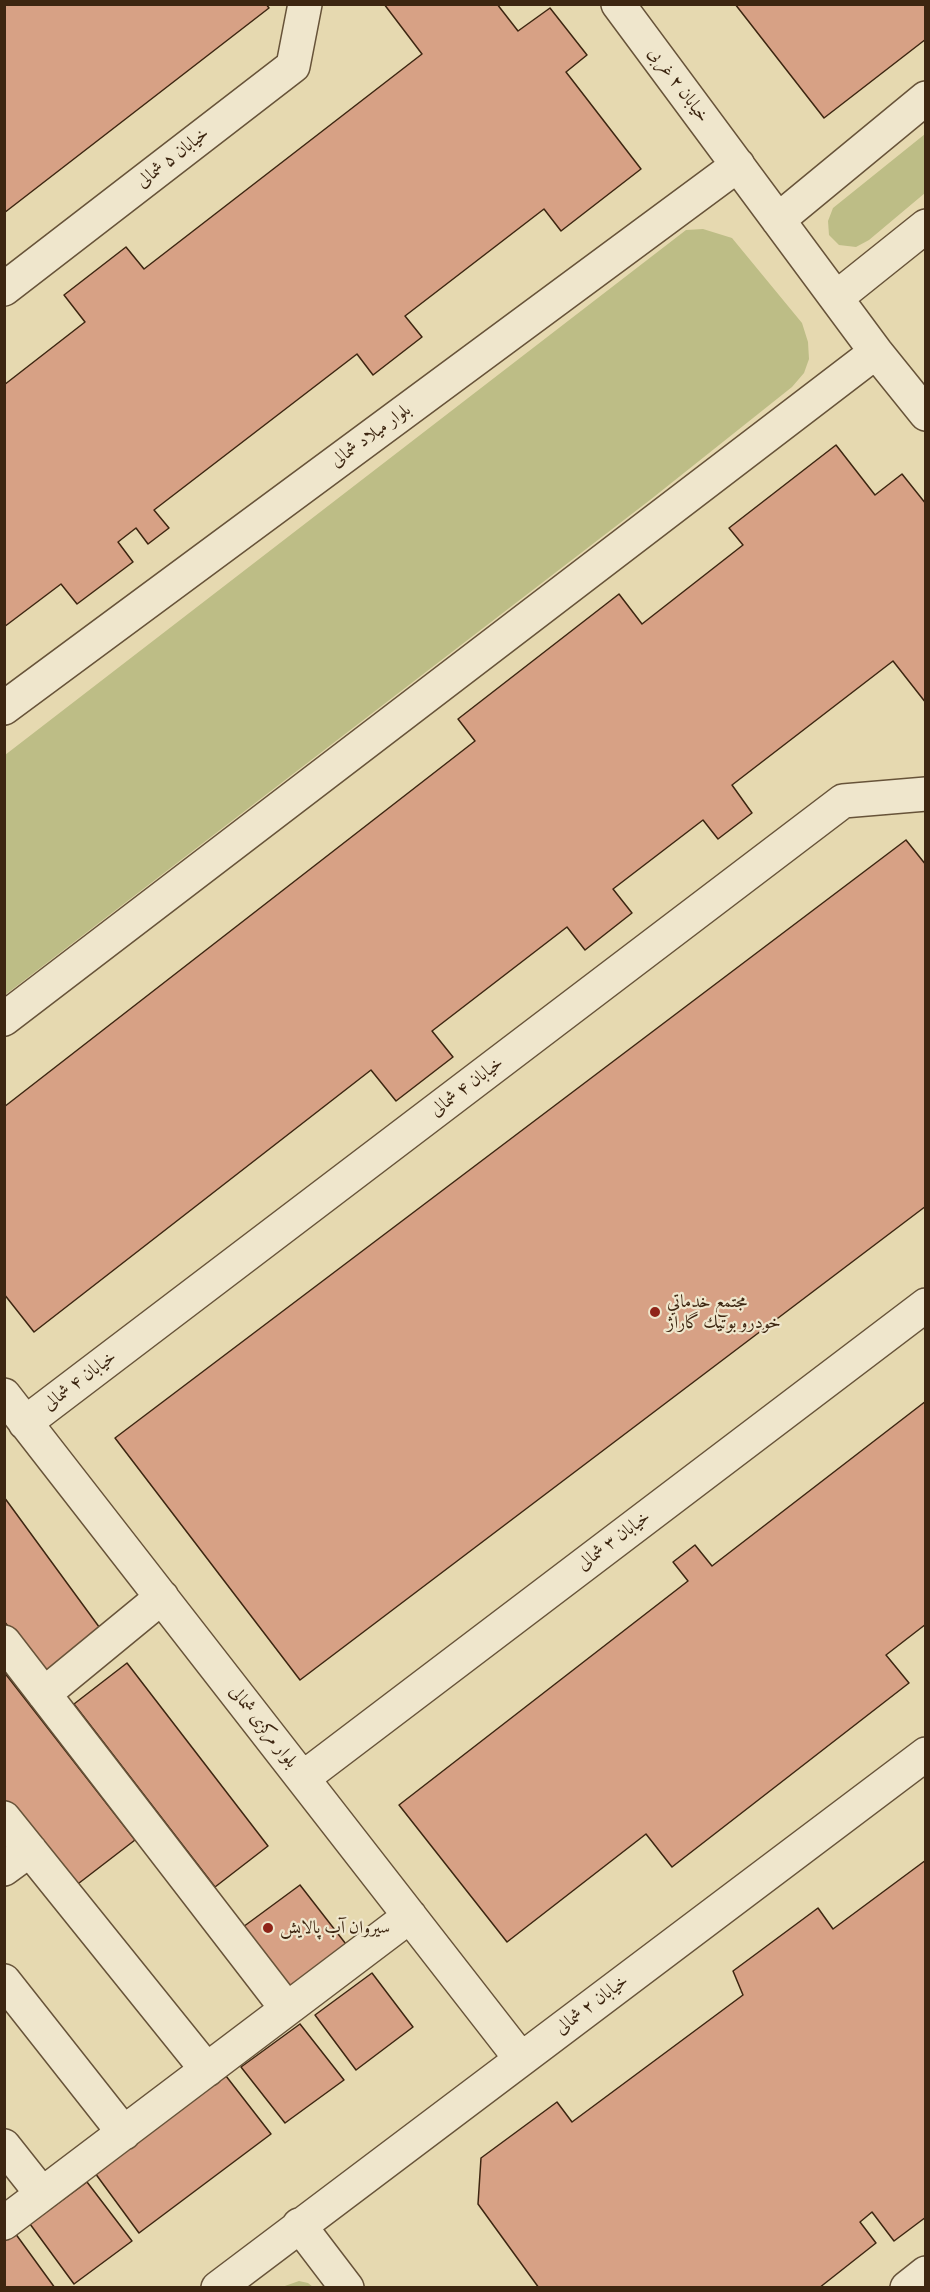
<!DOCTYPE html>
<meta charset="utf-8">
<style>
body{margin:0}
#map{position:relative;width:930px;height:2292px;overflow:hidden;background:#e6d9b0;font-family:"Gentium Book Plus",serif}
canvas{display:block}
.frame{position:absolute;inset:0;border:6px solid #3d2611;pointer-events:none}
</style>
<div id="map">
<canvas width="930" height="2292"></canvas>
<div class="frame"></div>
</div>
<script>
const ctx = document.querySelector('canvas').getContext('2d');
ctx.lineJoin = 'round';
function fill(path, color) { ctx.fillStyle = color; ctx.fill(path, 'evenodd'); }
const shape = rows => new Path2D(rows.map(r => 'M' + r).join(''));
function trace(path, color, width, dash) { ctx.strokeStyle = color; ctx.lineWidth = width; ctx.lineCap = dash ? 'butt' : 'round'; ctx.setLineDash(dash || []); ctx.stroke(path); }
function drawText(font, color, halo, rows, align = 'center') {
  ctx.font = font + ' "Gentium Book Plus",Amiri,serif'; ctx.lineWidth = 4.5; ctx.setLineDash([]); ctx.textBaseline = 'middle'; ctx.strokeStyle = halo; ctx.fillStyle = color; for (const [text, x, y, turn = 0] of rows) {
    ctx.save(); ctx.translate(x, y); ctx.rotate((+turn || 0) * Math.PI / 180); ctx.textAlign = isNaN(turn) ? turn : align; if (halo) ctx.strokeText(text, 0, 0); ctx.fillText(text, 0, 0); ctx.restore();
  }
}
const green = shape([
 [925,134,925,193,869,240,856,247,839,245,829,235,828,221,833,208],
 [703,229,732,238,802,323,808,342,809,359,804,373,792,387,650,500,5,995,5,755,686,230],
 [299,2281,308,2283,313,2287,282,2287]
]);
const building = shape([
 [4,4,266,4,269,8,4,213,4,4],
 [384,4,497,4,518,31,550,8,587,55,566,72,641,169,561,231,544,209,405,316,422,337,373,375,357,354,154,510,169,528,148,544,136,528,118,542,133,562,77,604,61,584,4,627,4,385,85,322,64,295,126,247,144,269,422,54,384,4],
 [735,4,926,4,926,39,824,118,735,4],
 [836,445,875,495,902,474,926,504,926,703,893,661,732,785,752,813,718,839,703,820,613,889,632,913,585,950,567,927,432,1031,453,1057,396,1101,371,1070,34,1332,4,1294,4,1107,475,741,458,719,619,594,642,624,743,545,729,528,836,445],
 [906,840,926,865,926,1206,300,1680,115,1438,906,840],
 [926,1401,926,1624,886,1655,909,1683,672,1867,646,1834,507,1942,399,1805,688,1581,673,1562,695,1545,712,1566,926,1401],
 [4,1497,105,1635,46,1677,4,1621,4,1497],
 [127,1663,268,1846,215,1887,74,1704,127,1663],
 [4,1672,135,1840,70,1890,4,1806,4,1672],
 [926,1860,926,2217,894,2241,872,2212,860,2222,876,2243,819,2288,539,2288,478,2204,481,2158,557,2102,572,2122,743,1995,733,1971,818,1908,833,1929,926,1860],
 [300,1885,349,1948,293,1990,243,1927,300,1885],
 [372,1973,413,2027,356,2070,315,2015,372,1973],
 [300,2024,344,2080,285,2123,241,2067,300,2024],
 [226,2076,271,2134,139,2233,95,2173,226,2076],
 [87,2182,132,2241,74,2284,30,2224,87,2182],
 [15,2233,55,2288,4,2288,4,2240,15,2233]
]);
const minor = shape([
 [618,4,876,352,926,414],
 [778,220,926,98],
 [4,289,293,66,305,4],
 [836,298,926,226],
 [4,708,738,165],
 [4,1019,876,352],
 [4,1395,521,2059],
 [25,1423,843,801,926,794],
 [4,1642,287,2009],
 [44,1694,162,1597],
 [303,1778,926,1305],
 [4,1818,207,2070],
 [4,1869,30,1850],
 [4,1981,124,2133],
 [4,2146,42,2194],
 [4,2223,410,1916],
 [299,2225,347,2288],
 [218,2288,926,1754],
 [907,2288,926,2273]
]);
const markers = [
 [655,1312,6,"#8f2418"],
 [268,1928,6,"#8f2418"]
];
const streetNames = [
 ["خیابان ۲ غربی",678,85,53],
 ["خیابان ۵ شمالی",173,158,-38],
 ["بلوار میلاد شمالی",371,436,-36],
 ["خیابان ۴ شمالی",467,1087,-37],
 ["خیابان ۴ شمالی",80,1381,-37],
 ["خیابان ۳ شمالی",614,1541,-37],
 ["بلوار مرکزی شمالی",263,1727,52],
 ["خیابان ۲ شمالی",592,2005,-37]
];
const poiNames = [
 ["مجتمع خدماتي",667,1302],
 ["خودرو بوتيك گاراژ",667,1323],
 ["سیروان آب پالایش",280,1928]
];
fill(green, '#bdbd86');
fill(building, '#d7a185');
trace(building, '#3d2611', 1.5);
trace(minor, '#675339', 36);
trace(minor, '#efe6cc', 33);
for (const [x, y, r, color] of markers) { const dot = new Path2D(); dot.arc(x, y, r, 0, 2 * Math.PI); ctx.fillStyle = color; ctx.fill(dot); trace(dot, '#efe6cc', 2); }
drawText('18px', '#3d2611', '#efe6cc', streetNames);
drawText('18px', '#3d2611', '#efe6cc', poiNames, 'left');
</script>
